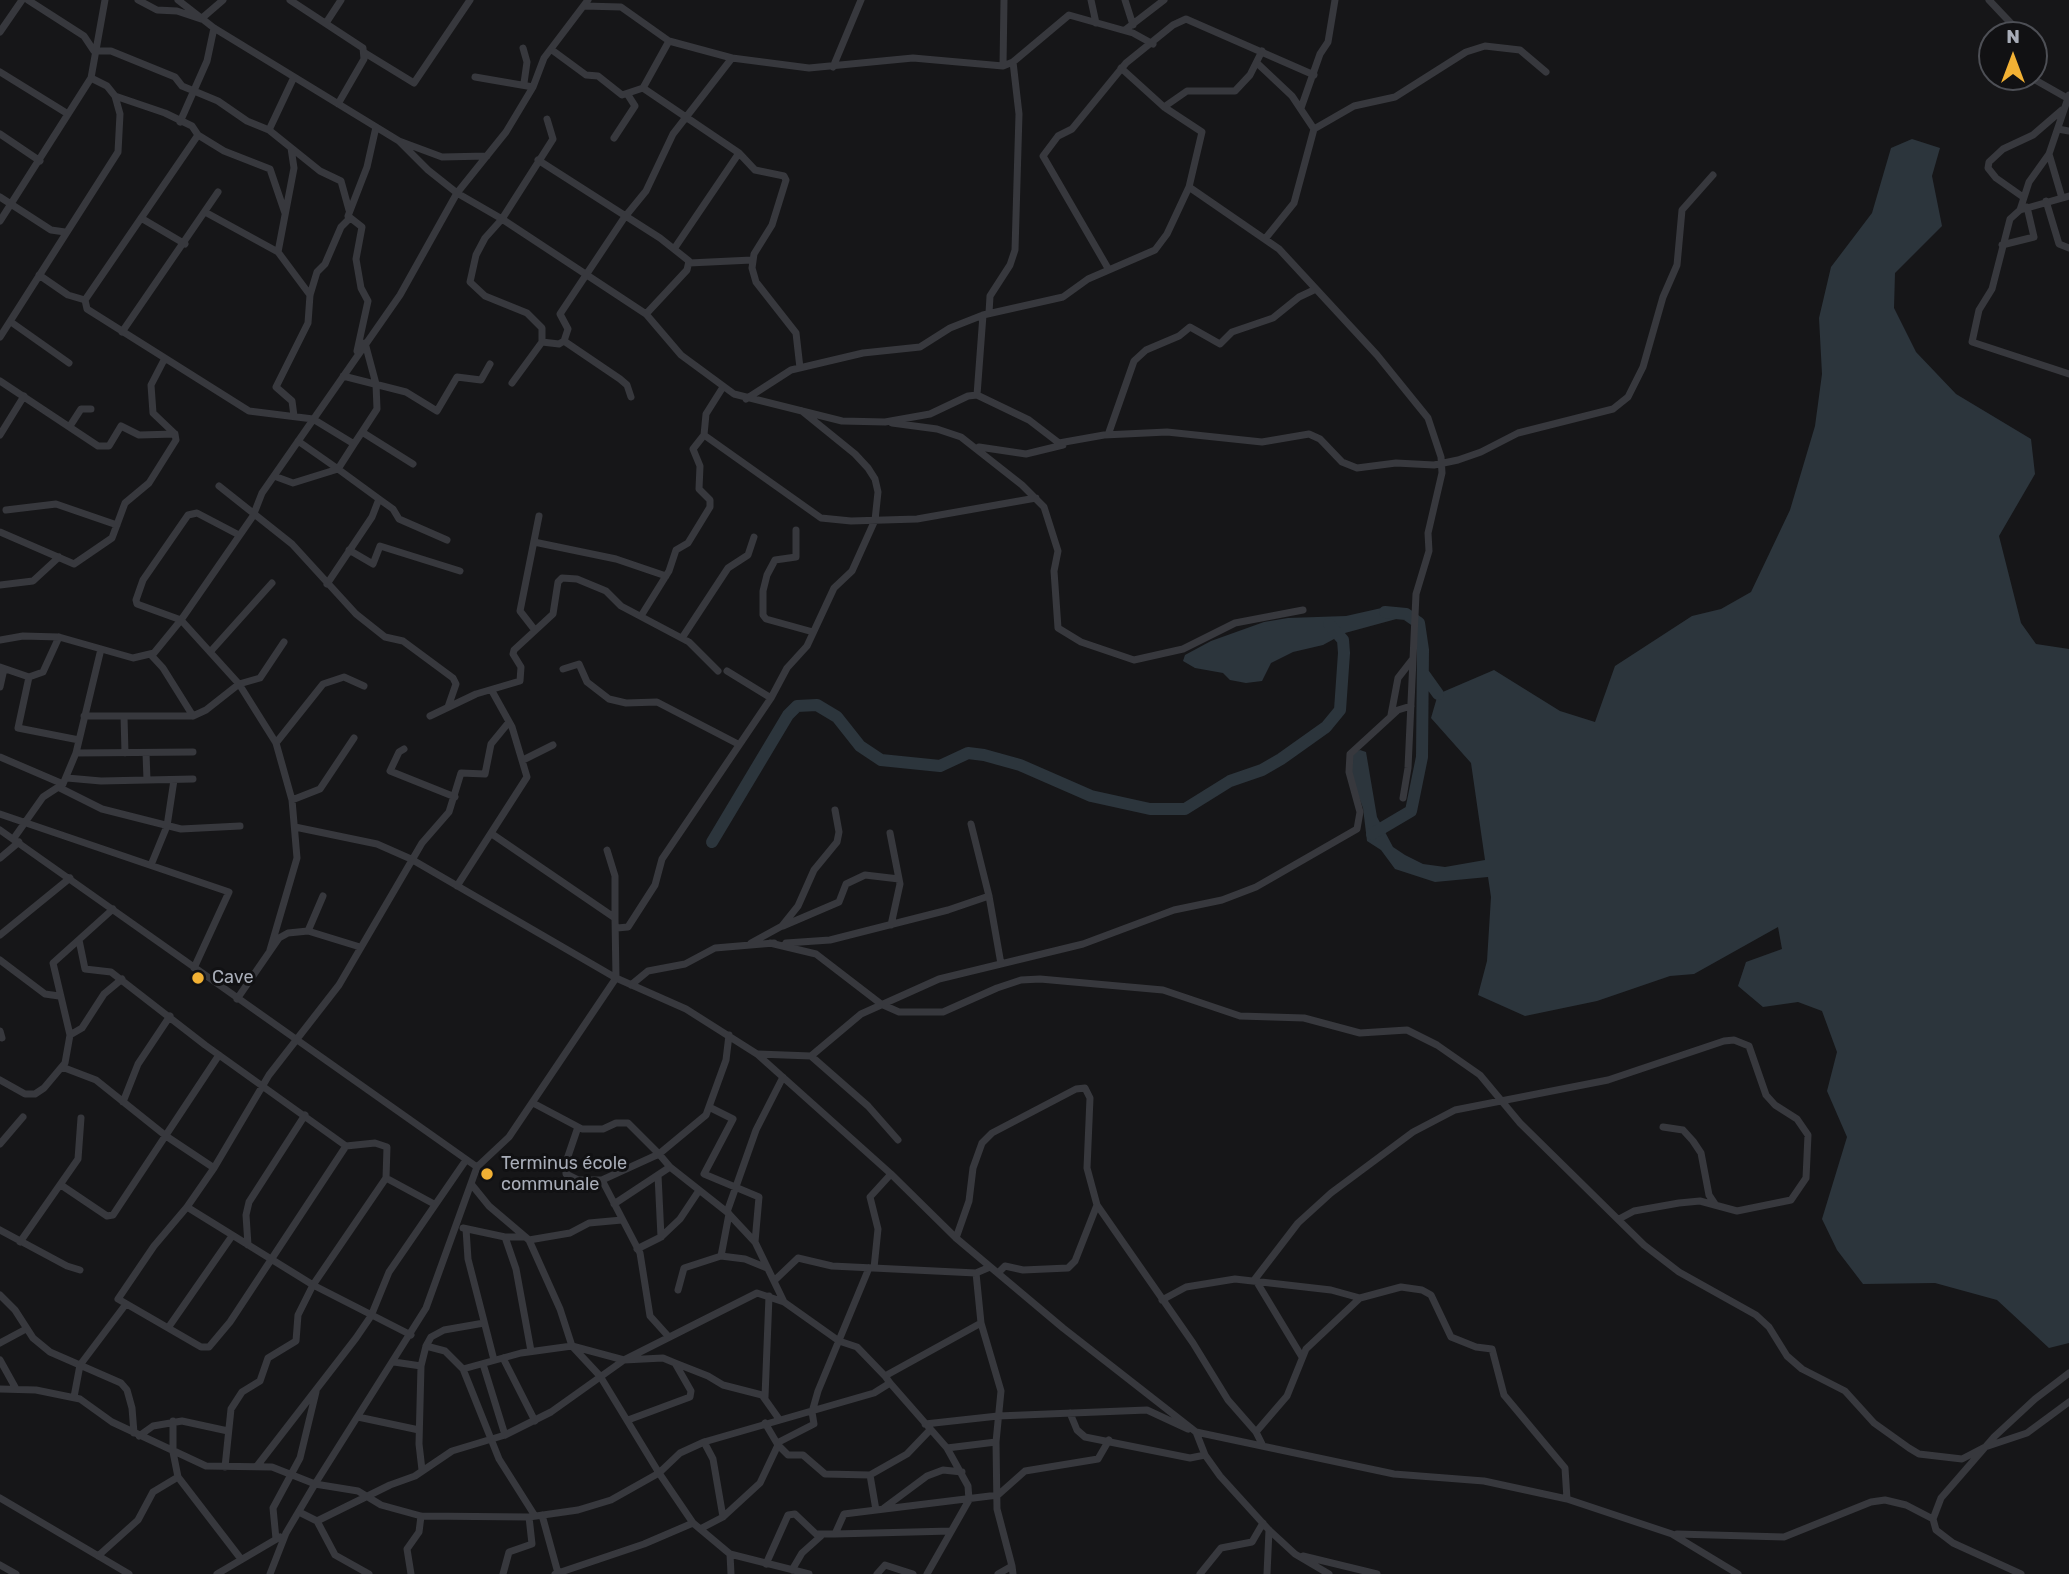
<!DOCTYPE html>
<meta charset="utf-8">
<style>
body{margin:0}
#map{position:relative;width:2069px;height:1574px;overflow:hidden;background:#161618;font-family:Rubik,sans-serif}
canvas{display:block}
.north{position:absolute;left:1978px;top:21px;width:70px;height:70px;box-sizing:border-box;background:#111113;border:2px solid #4d4f55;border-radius:50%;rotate:0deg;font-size:19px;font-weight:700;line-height:28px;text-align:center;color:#a8adb8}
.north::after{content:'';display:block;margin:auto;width:24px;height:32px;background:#f2b134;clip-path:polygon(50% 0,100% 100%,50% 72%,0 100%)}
</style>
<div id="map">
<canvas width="2069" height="1574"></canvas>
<div class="north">N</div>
</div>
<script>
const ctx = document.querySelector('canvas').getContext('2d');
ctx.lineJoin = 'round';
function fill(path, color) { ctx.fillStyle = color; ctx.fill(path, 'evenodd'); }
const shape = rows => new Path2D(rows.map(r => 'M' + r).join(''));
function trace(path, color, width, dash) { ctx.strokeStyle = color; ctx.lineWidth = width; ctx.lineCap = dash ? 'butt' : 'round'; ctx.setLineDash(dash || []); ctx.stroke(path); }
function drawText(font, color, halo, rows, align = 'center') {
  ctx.font = font + ' Rubik,sans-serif'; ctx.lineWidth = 6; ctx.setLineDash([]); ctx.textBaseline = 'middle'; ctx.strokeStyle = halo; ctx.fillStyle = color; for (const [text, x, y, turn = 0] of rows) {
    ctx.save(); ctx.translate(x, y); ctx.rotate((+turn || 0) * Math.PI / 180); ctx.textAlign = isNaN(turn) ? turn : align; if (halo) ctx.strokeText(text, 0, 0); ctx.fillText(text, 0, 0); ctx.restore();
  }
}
const water = shape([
 [1912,139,1940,148,1932,176,1942,226,1895,273,1894,308,1916,352,1956,394,2031,439,2035,474,1999,536,2021,623,2036,644,2069,649,2069,1343,2049,1348,1997,1300,1935,1283,1863,1284,1837,1250,1822,1219,1847,1137,1827,1091,1837,1052,1822,1011,1798,1002,1763,1007,1738,986,1746,962,1782,949,1778,927,1694,974,1670,976,1597,1001,1525,1016,1478,995,1487,961,1491,897,1488,877,1435,882,1395,869,1381,850,1367,841,1363,808,1352,779,1350,761,1354,752,1360,750,1366,752,1377,817,1393,847,1405,855,1423,864,1445,867,1485,860,1471,763,1431,718,1438,694,1494,670,1560,711,1595,722,1615,666,1692,616,1721,609,1751,592,1790,510,1815,426,1822,374,1819,318,1831,267,1872,213,1891,148],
 [1386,607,1397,607,1400,618,1345,633,1323,645,1293,652,1271,663,1262,681,1246,683,1230,680,1223,673,1195,668,1183,661,1185,655,1211,641,1264,622,1288,618,1346,616]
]);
const river = shape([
 [1423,673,1438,694],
 [1372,834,1411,811,1422,757,1423,650,1419,623,1406,614,1385,612],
 [712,842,788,715,797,706,817,705,837,717,860,746,881,760,940,766,968,753,984,755,1020,765,1091,796,1150,809,1185,809,1230,781,1262,770,1281,759,1326,727,1340,710,1344,653,1343,640,1329,624]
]);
const minor = shape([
 [28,0,84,36,94,51,111,51,175,77,182,86,218,101,247,121,269,130,320,171,341,181,349,210],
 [138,0,157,10,177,11,201,19,223,0],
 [178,0,214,28,399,141,428,170,457,193,502,219,646,314,681,355,734,394,842,421,885,422,930,414,968,396,977,395,1029,420,1059,443,1104,435,1167,432,1262,442,1309,434,1320,439,1342,462,1357,468,1396,463,1434,465,1458,460,1481,452,1518,433,1613,409,1628,397,1643,367,1663,297,1677,265,1682,210,1713,175],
 [290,0,363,48,364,59,338,104],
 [1091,0,1096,23],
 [1125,0,1133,25],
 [1989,0,2022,35],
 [584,6,621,7,669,41,732,58,809,68,913,58,1003,66,1013,62,1069,15,1133,33,1153,44],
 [326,23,341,0],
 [1125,30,1164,0],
 [0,32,22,0],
 [523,48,527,62,524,83],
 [552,50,586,75,598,76,622,95,643,88,739,153,755,170,784,176,786,180,772,225,754,254,752,268,756,282,796,333,800,368],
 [365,53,414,83,470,0],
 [1257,63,1292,96,1314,129,1294,203,1265,239],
 [1003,66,1004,0],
 [833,67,861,0],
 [0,72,68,114],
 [475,77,533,87],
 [2030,77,2067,98],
 [91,78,107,86,115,96,165,113,192,126,198,135,224,151,270,169,285,213],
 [643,88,669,41],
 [1164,107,1187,91,1235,91,1250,75,1262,51],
 [1301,108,1320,54,1328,42,1335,0],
 [180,122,207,61,214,28],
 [1314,129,1354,106,1395,97,1466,52,1485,46,1520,50,1546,72],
 [2058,129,2069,131],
 [269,130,294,77],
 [0,134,40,161],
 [614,138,635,106,628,95],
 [399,141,442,157,487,156],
 [291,148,294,168,278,252,310,295],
 [2049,154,2062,198],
 [538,160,660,238,689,261,687,270,646,314],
 [1189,187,1279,249,1377,355,1428,418,1441,457,1442,473,1428,533,1429,551,1416,594,1408,768,1403,798],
 [2069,196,2020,210,2010,219,1992,289,1979,310,1972,342,2069,374],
 [0,197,51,230,65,232],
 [2023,197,1996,178,1988,168,1989,162,2003,149,2033,135,2062,110],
 [2046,201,2059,244,2069,248],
 [2020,210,2029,182,2049,154,2069,95],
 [205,212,278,252],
 [141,218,185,244],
 [0,221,91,78,105,0],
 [2002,245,2034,237,2027,207],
 [674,249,739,153],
 [689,263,752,260],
 [1109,270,1043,156,1058,136,1072,129,1126,63,1173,25,1186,19,1314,75],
 [39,275,68,295,85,300],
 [85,300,87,309,249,411,313,419,354,444,362,432,413,464],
 [85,300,198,135],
 [989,313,990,296,1010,265,1015,250,1019,114,1013,62],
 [11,322,69,363],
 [122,332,218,192],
 [0,337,118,152,120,114,115,96],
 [564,341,620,379,627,385,631,397],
 [542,342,559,344,564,341,568,329,560,314,624,218,646,191,673,134,732,58],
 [357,351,368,301,361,288,356,259,362,227,348,216,367,167,376,127],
 [343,376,406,392,437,411,457,377,481,380,490,364],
 [0,381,98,446,109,446,121,426,139,435,175,434],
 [512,383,542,342,542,328,527,313,485,296,470,282,476,255,485,238,502,219,553,139,547,119],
 [723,387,706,414,704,435,821,518,851,521,917,519,1036,498],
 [977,395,983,315],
 [746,399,791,370,863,353,920,347,950,328,983,315,1063,297,1088,279,1155,250,1167,234,1189,187,1202,132,1164,107,1121,68],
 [294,416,292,401,276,387,308,323,310,295,317,272,325,264,341,227,350,218],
 [892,423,937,429,961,437,1022,485,1044,507,1058,551,1054,571,1058,628,1081,642,1134,660,1183,649,1235,623,1303,610],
 [70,426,81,409,91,409],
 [362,432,377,409,376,384,365,343],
 [0,435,24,396],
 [1108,435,1134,361,1146,350,1179,336,1190,327,1220,344,1232,332,1273,318,1299,297,1316,289],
 [298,441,338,469,354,444],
 [979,447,1026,454,1063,445],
 [274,476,293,483,338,469,379,499],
 [219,486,292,544,356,614,385,637,403,641,453,678,456,684,448,707],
 [6,510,56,504,117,525],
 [796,530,796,557,775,560,767,575,763,591,763,615,766,619,813,632],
 [0,532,74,564,112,538,125,503,149,483,176,440,175,434,153,413,151,385,165,358],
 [239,535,197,513,188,515,143,580,136,600,137,604,181,620,239,684,276,743,292,800,297,858,270,950],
 [534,542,616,559,666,576],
 [349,550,373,564,380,546,460,571],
 [327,584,372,517,379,499,393,509,399,519,447,540],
 [0,585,33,581,59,557],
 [641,616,669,571,676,550,688,543,710,507,710,500,699,489,700,466,693,449,704,435],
 [534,629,520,611,539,516],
 [682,638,728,568,748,555,754,537],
 [0,640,23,636,59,637,133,658,154,653,181,620,253,516,262,493,400,295,457,193,506,132,533,87,544,58,588,0],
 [211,651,272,583],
 [151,655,163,668,193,716],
 [0,667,29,677,43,672,59,637],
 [563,669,579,664,587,682,609,699,626,703,657,702,738,744],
 [29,677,18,728,79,740],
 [0,687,4,669],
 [771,698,787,668,807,646,834,588,852,571,875,520,878,492,875,479,868,468,855,454,802,411],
 [1391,715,1398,678,1412,660],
 [84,716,193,716,206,710,239,684,260,678,284,642],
 [124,716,125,753],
 [430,716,476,694,520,681,521,667,513,654,514,650,553,614,558,582,562,578,577,579,606,591,621,606,689,642,718,671],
 [276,743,323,684,344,677,364,686],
 [404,749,399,752,390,771,455,797],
 [76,753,193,752],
 [146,753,147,780],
 [0,757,63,784,43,797,14,838],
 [523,760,553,745],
 [67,778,101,781,193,779],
 [63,784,76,753,101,649],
 [58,787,102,809,181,829,240,826],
 [292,800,320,789,354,738],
 [0,814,229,892,194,968],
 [971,824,989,896,1001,964],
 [295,827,377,844,411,859,616,978,615,918,492,834],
 [0,830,477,1167],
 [890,833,900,884,891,925],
 [607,850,615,876,615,918],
 [0,858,19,842],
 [151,865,167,826,174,780],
 [457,886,527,777,512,727,492,691],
 [783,926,839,902,846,884,865,875,899,879],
 [617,928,628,927,655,885,662,859,771,698,727,671],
 [308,931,323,896],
 [0,935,70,878],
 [79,940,85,969,111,972,205,1045,346,1146],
 [751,943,782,926,798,906,814,870,837,842,839,832,835,810],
 [770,943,816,954,881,1004,899,1012,943,1012,997,988,1021,980,1040,979,1163,990,1240,1016,1304,1018,1360,1033,1407,1030,1437,1045,1480,1075,1520,1123,1644,1245,1679,1272,1756,1315,1769,1327,1787,1356,1802,1369,1845,1391,1874,1423,1909,1448,1919,1454,1962,1459,1985,1447,2027,1433,2069,1402],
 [786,943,830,940,948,910,989,896],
 [0,960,45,994,59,996],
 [631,985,648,971,685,964,715,948,774,943],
 [237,999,279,938,288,933,308,931,360,947],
 [0,1031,2,1038],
 [70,1035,53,963,113,909],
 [758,1054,811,1056,861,1014,939,979,1083,944,1174,910,1222,900,1256,887,1357,829,1360,812,1349,772,1350,754,1398,710,1411,706],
 [811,1056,868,1106,898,1140],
 [62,1067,96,1080,166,1136,214,1168],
 [783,1077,756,1130,727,1212,755,1242,784,1302],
 [0,1080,25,1094,35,1094,44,1088,65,1063,70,1035,82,1028,104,994,122,979],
 [123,1102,138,1064,170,1016],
 [533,1103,582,1129,603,1129,616,1123,628,1123,659,1154,706,1115,726,1060,729,1035],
 [709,1107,733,1119,704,1174,759,1197,755,1242],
 [578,1127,566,1162,566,1174,578,1180,602,1180],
 [1663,1127,1683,1130,1693,1141,1701,1153,1709,1195,1715,1204],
 [0,1144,23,1117],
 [670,1167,727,1212],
 [658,1175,661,1237],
 [61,1185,107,1216,113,1215,219,1055],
 [472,1185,489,1206,529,1240,560,1309,572,1346,600,1376,659,1473,693,1523,730,1554,809,1574],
 [614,1204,670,1167,659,1154,602,1180,640,1253,650,1316,668,1336],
 [187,1207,154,1246,118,1299,201,1347,209,1347,230,1322,346,1146,375,1143,387,1147,386,1178],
 [463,1228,505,1237,523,1237],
 [466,1229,468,1259,494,1360],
 [0,1230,67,1266,80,1270],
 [505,1237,516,1269,531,1351],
 [956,1238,969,1201,973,1168,982,1143,992,1133,1076,1089,1085,1088,1090,1098,1087,1168,1097,1205,1193,1343,1228,1400,1256,1432,1263,1446],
 [529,1240,570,1233,589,1223,622,1220],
 [20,1242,78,1159,81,1118],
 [248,1245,246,1215,249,1202,305,1115],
 [637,1249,661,1237,680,1219,698,1192],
 [721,1256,729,1214],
 [874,1268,878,1229,870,1197,891,1174],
 [998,1273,1005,1266,1023,1270,1068,1268,1075,1261,1097,1205],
 [1255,1279,1298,1223,1331,1193,1413,1132,1455,1110,1608,1080,1724,1041,1734,1040,1749,1046,1766,1095,1775,1105,1797,1119,1808,1135,1806,1178,1791,1200,1737,1211,1700,1201,1679,1203,1634,1211,1619,1219],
 [1255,1279,1302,1357],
 [775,1280,798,1258,832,1266,976,1273],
 [678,1290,684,1268,721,1256,745,1259,767,1268],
 [0,1295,15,1310,33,1338,50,1352,121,1383,127,1390,132,1408,134,1433],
 [1162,1300,1186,1287,1235,1279,1331,1290,1360,1298],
 [981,1323,1001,1391,996,1442,997,1509,1012,1566],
 [168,1328,232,1236],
 [411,1335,313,1285,187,1207,214,1168,269,1075,339,985,422,843,449,812,461,773,485,774,491,744,509,722],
 [0,1343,26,1329],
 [426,1346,431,1337,444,1330,484,1323],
 [503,1358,535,1421],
 [0,1360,15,1387],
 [394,1362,421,1366],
 [675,1363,708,1376,723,1385,762,1395,779,1419],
 [463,1369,521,1353,572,1346,624,1360,663,1358,675,1363,691,1391,690,1397,628,1420],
 [890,1383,947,1448,968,1486,969,1500,927,1574],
 [0,1389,36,1390,80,1399,112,1422,206,1466,272,1467,315,1484,358,1491,381,1505,421,1516,529,1517,578,1510,611,1500,659,1473,680,1453,704,1442,874,1393,890,1383,885,1376,981,1323,976,1273,990,1267],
 [74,1397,80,1365,126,1304],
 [765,1397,769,1296],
 [1070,1413,1077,1430,1085,1437,1190,1458,1205,1455],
 [358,1417,419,1430],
 [173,1421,173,1452,178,1477,241,1559],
 [925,1424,998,1416,1147,1410,1188,1429],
 [1196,1432,1205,1455,1220,1476,1269,1530,1295,1554,1329,1574],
 [1256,1432,1287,1396,1306,1349,1360,1298,1401,1287,1422,1290,1431,1295,1451,1337,1476,1347,1492,1349,1504,1395,1565,1468,1567,1499],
 [505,1435,551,1412,624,1360,757,1293,784,1302,839,1341,857,1347,885,1376],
 [139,1436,153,1426,182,1421,228,1431],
 [704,1442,713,1459,723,1517],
 [777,1443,814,1424,812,1412,818,1391,869,1268],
 [778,1445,788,1455,803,1455,825,1474,870,1475,876,1510],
 [947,1448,996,1442],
 [257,1466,356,1338,371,1316,389,1272,466,1160],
 [225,1467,231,1409,242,1392,260,1381,268,1358,296,1341,298,1315,313,1285,386,1178,434,1204],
 [422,1470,419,1444,421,1366,426,1346,445,1351,463,1369,499,1459,535,1516],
 [870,1475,907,1454,930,1430],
 [0,1498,129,1574],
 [884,1508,927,1476,943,1470,962,1472],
 [299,1512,317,1521,335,1555,369,1574],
 [542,1515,558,1573],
 [317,1521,390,1485,415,1476,452,1451,505,1435,483,1364],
 [700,1529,723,1517,760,1483,778,1445,765,1423],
 [835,1534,951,1531],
 [1677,1534,1784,1537,1871,1502,1885,1500,1906,1505,1933,1519],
 [276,1539,273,1508,300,1458,316,1392],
 [730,1554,731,1574],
 [98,1556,138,1520,153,1492,178,1477],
 [1303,1556,1377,1574],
 [766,1564,788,1515,795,1514,816,1534,835,1534,844,1514,998,1495,1025,1471,1098,1459,1109,1440],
 [0,1565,16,1574],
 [792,1570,802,1553,821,1536],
 [217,1574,280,1537],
 [270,1574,286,1533,315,1484,426,1308,477,1167,509,1137,616,978,686,1009,757,1054,891,1174,956,1238,1063,1328,1196,1432,1394,1474,1484,1481,1567,1499,1672,1534,1738,1574],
 [411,1574,407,1549,419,1532,421,1516],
 [503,1574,509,1552,532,1544,529,1517],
 [555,1574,644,1544,693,1523],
 [877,1574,885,1565,913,1574],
 [998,1574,1012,1566,1013,1574],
 [1200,1574,1221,1548,1252,1542,1263,1523],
 [1267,1574,1269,1530],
 [2021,1574,1953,1543,1936,1530,1933,1519,1941,1498,1994,1437,2035,1399,2069,1373]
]);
const markers = [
 [198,978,7,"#f2b134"],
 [487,1174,7,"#f2b134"]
];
const poiNames = [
 ["Cave",212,978],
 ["Terminus école",501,1164],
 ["communale",501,1185]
];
fill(water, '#2c353c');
trace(river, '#2c353c', 12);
trace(minor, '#37383d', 7);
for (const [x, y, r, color] of markers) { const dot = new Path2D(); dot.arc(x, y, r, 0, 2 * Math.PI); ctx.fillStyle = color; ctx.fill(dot); trace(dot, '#111113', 2.5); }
drawText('18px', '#a8adb8', '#111113', poiNames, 'left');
</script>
